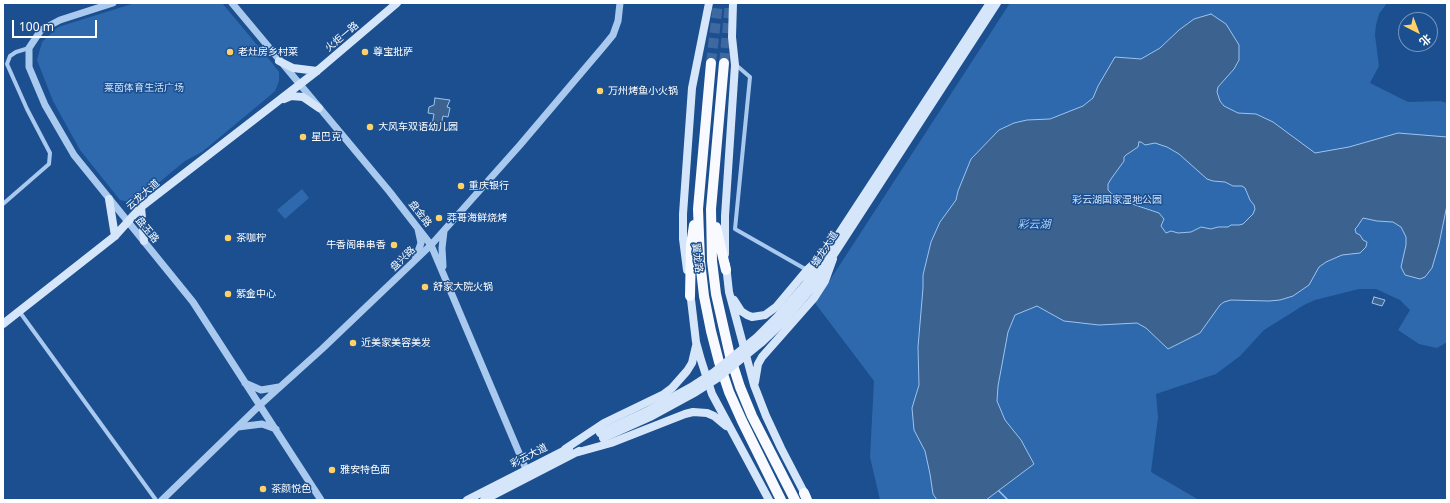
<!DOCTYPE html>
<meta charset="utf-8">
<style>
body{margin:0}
#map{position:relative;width:1450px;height:503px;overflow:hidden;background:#1b4f8f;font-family:"Noto Sans","Noto Sans SC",sans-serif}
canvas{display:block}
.frame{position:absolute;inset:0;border:4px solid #fff;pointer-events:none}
.north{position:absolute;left:1398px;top:12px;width:40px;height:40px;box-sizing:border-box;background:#1b4f8f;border:1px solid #7695bc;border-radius:50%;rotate:138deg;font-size:11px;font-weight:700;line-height:16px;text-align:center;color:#fff}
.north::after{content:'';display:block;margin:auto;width:14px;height:18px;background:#ffd166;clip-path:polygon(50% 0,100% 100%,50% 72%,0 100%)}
.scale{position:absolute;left:12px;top:20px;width:85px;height:18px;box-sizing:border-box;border:2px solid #fff;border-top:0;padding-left:5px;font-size:12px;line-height:14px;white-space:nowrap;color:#fff;-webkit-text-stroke:3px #1b4f8f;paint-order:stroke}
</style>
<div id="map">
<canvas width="1450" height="503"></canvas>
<div class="frame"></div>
<div class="north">北</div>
<div class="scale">100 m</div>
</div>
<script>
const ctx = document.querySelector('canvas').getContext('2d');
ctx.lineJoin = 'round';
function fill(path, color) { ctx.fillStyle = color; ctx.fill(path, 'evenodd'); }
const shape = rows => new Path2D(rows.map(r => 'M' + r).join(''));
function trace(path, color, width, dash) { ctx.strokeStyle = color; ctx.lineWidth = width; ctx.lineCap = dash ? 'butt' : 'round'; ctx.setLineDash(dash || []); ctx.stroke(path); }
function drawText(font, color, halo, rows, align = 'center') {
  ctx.font = font + ' "Noto Sans","Noto Sans SC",sans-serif'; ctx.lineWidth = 3; ctx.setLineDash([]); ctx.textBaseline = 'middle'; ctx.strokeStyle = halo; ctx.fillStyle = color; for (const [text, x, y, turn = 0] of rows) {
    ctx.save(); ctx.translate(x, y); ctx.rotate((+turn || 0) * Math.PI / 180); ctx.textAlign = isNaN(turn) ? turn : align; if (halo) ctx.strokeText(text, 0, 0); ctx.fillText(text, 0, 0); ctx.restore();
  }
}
const green = shape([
 [135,3,222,3,273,64,279,72,279,81,275,91,267,98,202,152,185,161,138,200,129,202,120,200,80,150,53,101,37,60,42,42,58,27],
 [1010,3,1387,3,1379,14,1376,25,1375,35,1379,66,1370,83,1408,102,1440,101,1447,103,1447,342,1437,348,1419,344,1398,330,1410,310,1400,300,1376,289,1359,289,1315,300,1304,305,1264,330,1240,356,1216,374,1156,394,1158,417,1151,472,1199,500,880,500,870,457,874,381,815,303],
 [302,189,309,198,285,219,277,210]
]);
const water = shape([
 [1211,14,1226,24,1239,45,1239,60,1234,69,1218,87,1217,92,1220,101,1224,106,1238,113,1256,114,1273,122,1315,153,1349,147,1398,133,1447,137,1447,205,1439,244,1432,268,1425,277,1420,279,1405,275,1401,267,1406,245,1406,237,1401,227,1393,222,1377,221,1363,218,1357,227,1355,229,1356,233,1360,235,1363,240,1367,242,1366,247,1360,253,1342,255,1326,262,1319,267,1309,285,1293,296,1280,300,1269,301,1231,300,1224,302,1220,305,1200,333,1168,349,1146,328,1137,323,1099,325,1064,321,1037,306,1015,315,1008,332,998,386,997,401,1005,420,1021,440,1034,464,986,500,937,500,933,494,930,474,925,451,914,430,912,408,919,385,918,347,923,288,923,275,931,242,940,222,956,200,958,191,971,159,999,130,1014,123,1027,120,1050,119,1083,106,1093,98,1098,86,1115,57,1141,59,1160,48,1179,30,1194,19,1211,14],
 [1139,142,1141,142,1145,145,1155,143,1167,147,1179,154,1207,179,1213,181,1225,182,1233,186,1242,186,1245,188,1250,200,1254,205,1255,209,1253,214,1243,224,1239,225,1231,225,1228,227,1218,227,1211,229,1201,227,1191,232,1178,233,1171,231,1166,233,1161,226,1164,219,1159,213,1129,203,1112,194,1108,190,1108,184,1111,179,1124,161,1124,157,1126,155,1138,147,1139,142],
 [435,98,450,100,447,107,450,108,448,117,443,116,441,125,432,125,434,114,428,113,429,107,434,105,435,98],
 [1374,297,1385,300,1382,306,1372,303,1374,297]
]);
const stream = shape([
 [999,491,1008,500]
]);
const trunkTunnel = shape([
 [711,63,718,3],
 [724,63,730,3]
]);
const minor = shape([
 [736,65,750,77,735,229,807,270],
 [3,204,49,164,50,153,27,109,7,64,10,56,16,52,29,48],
 [19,311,156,500]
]);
const tertiary = shape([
 [113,3,60,20,41,30,29,48,29,67,45,105,74,155,193,302,321,500],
 [232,3,389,191,431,245,528,474],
 [415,260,421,243,418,229],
 [443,266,442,248,444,231],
 [245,383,261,390,279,387],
 [238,427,262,424,276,429],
 [162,500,260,405,322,349,431,245,520,145,604,46,613,35,618,21,620,3]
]);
const secondary = shape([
 [279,61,293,68,317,71],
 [284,99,291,96,303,97,319,108],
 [109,199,115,236],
 [141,207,144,241],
 [725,254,725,216,735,65,732,37,733,3],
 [726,265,729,292,754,385,766,416,781,448,807,498],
 [687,270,683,239,683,214,692,88,709,3],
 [806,284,990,3],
 [812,288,997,3],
 [690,291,696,342,701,360,712,394,769,500],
 [734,300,741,311,747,315,752,317,765,315,776,307,807,270,820,258],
 [3,324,115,236,141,207,317,71,397,3],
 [755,382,758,364,762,357,814,298,825,281,833,259],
 [565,449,604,423,664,394,672,388,687,371,692,363,696,346],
 [575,453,611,443,685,414,693,412,707,413,714,416,726,426],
 [467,500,569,448],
 [484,500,579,451]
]);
const trunk = shape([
 [711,63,698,209,700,261,704,296,711,331,719,362,729,392,742,421,781,500],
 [724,63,711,209,712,261,716,294,730,356,740,387,752,416,795,500],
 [716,227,726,270],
 [690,296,691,245,694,225],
 [804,493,807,500]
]);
const secondaryBridge = shape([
 [600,433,649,410,691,387,714,372,757,337,778,316,806,284],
 [603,438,652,416,696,392,718,378,761,343,783,322,812,288]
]);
const markers = [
 [230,52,4,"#ffd166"],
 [365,52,4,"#ffd166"],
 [600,91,4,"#ffd166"],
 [370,127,4,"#ffd166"],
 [303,137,4,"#ffd166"],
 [461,186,4,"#ffd166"],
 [439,218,4,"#ffd166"],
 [228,238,4,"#ffd166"],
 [394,245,4,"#ffd166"],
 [425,287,4,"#ffd166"],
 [228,294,4,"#ffd166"],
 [353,343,4,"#ffd166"],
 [332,470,4,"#ffd166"],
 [263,489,4,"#ffd166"]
];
const streetNames = [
 ["火炬一路",342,37,-40],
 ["云龙大道",143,195,-41],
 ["盘金路",420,214,52],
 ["盘玉路",147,230,51],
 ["蟠龙大道",825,249,-57],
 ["翼龙路",697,258,83],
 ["盘兴路",403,259,-44],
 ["彩云大道",529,456,-27]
];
const poiNames = [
 ["老灶房乡村菜",238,52],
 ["尊宝批萨",373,52],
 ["万州烤鱼小火锅",608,91],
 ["大风车双语幼儿园",378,127],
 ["星巴克",311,137],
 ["重庆银行",469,186],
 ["莽哥海鲜烧烤",447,218],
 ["茶咖柠",236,238],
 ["牛香阁串串香",386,245,"right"],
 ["舒家大院火锅",433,287],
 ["紫金中心",236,294],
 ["近美家美容美发",361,343],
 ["雅安特色面",340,470],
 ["茶颜悦色",271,489]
];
const parkNames = [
 ["莱茵体育生活广场",144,88],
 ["彩云湖国家湿地公园",1117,200]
];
const waterNames = [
 ["彩云湖",1034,225]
];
fill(green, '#2e69ad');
fill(water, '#3c6290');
trace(water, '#9cc4f0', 1);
trace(stream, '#9cc4f0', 1.5);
trace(trunkTunnel, '#3d69a0', 10, [10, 5]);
trace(minor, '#a9c9ee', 4);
trace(tertiary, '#a9c9ee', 7);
trace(secondary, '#d6e6fa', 8);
trace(trunk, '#f8faff', 10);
trace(secondaryBridge, '#d6e6fa', 8);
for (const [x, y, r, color] of markers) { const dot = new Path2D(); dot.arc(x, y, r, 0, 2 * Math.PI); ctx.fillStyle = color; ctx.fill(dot); trace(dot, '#1b4f8f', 1.5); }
drawText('10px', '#fff', '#1b4f8f', streetNames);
drawText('10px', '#fff', '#1b4f8f', poiNames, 'left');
drawText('10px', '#cfe3fa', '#1b4f8f', parkNames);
drawText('italic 11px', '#b5d3f5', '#1b4f8f', waterNames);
</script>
